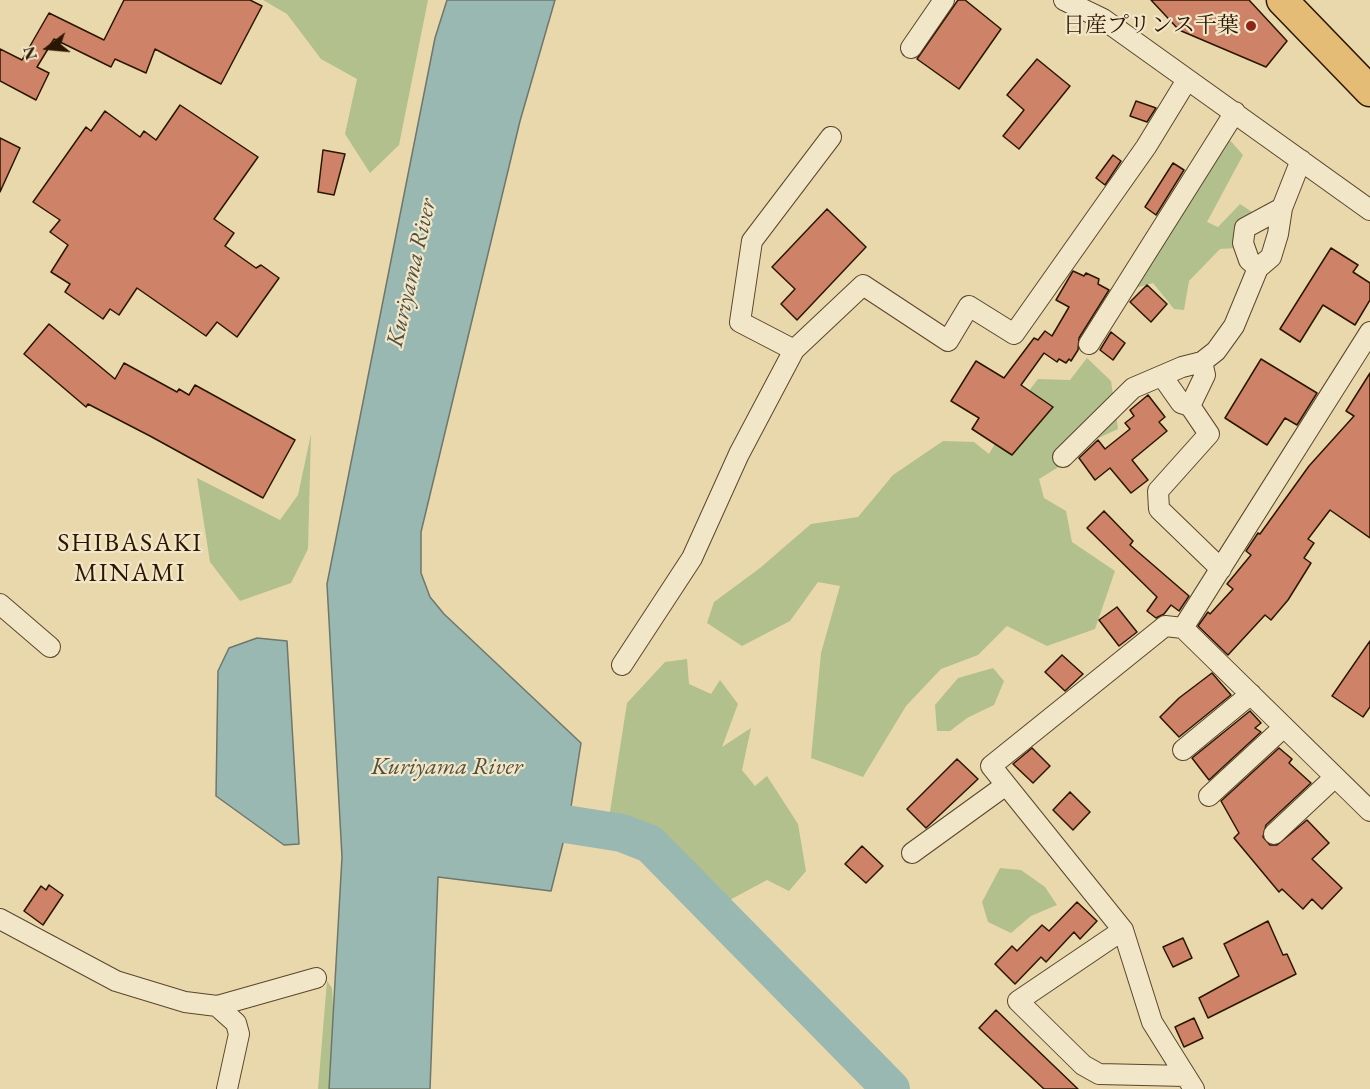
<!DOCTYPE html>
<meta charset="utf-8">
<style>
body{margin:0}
#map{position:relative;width:1370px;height:1089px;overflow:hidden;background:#e9d8ab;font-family:"EB Garamond",serif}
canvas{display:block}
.north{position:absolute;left:18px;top:18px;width:60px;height:60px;-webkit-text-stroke:4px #f1e6c8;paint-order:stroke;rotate:254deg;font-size:16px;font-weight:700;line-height:24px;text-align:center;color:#2b1601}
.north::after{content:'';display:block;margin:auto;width:21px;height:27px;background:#2b1601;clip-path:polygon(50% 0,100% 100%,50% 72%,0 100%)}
</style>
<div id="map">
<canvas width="1370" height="1089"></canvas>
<div class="north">N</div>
</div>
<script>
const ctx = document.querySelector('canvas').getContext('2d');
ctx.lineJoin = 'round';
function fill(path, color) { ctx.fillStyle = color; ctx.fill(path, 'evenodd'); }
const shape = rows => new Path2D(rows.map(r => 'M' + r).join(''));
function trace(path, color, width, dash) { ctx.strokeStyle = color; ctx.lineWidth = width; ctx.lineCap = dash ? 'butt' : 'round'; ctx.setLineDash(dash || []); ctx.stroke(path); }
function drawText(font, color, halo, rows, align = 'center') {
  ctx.font = font + ' "EB Garamond","Noto Serif JP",serif'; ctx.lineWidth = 4.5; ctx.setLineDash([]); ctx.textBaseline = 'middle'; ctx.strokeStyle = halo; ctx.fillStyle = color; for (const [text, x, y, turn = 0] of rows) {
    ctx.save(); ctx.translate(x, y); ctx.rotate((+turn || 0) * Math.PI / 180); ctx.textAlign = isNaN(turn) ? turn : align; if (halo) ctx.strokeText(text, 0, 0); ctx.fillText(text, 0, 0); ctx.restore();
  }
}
const green = shape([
 [263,0,428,0,399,145,370,173,345,134,357,79,321,59,287,14],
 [1228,138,1243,155,1207,222,1218,227,1240,204,1252,212,1251,231,1237,248,1220,249,1189,281,1184,310,1174,309,1153,283,1135,288],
 [1087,358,1111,381,1118,429,1081,446,1065,463,1039,479,1044,498,1066,511,1072,542,1115,571,1095,629,1047,646,1007,626,978,655,941,669,906,706,863,777,811,758,821,653,840,586,818,582,790,621,742,646,707,623,714,602,760,568,811,524,858,517,893,475,943,441,974,442,989,454,1015,409,1038,379,1070,380],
 [311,434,308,549,291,583,240,601,210,562,197,478,280,520,298,495],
 [687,659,689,684,711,694,720,680,738,704,722,747,751,728,742,770,755,786,767,776,798,824,806,871,789,891,767,880,726,902,662,844,609,818,627,703,665,662],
 [993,668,1004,681,994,705,967,718,950,731,937,731,935,705,958,678],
 [1000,868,1021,870,1045,887,1057,905,1031,916,1011,933,988,922,982,902],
 [327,981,332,988,335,1042,329,1089,318,1089]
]);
const water = shape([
 [447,0,555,0,520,121,421,532,421,573,430,597,444,614,581,743,570,813,586,818,581,837,564,839,551,891,438,877,430,1089,329,1089,342,857,327,584,435,38,447,0],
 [257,638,287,641,299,844,284,845,216,796,218,671,229,648,257,638]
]);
const river = shape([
 [534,819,622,833,650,844,891,1089]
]);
const building = shape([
 [124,0,250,0,262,6,221,84,155,49,146,73,115,59,111,67,54,39,37,67,49,73,36,100,0,81,0,49,22,60,49,13,104,40,124,0],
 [958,0,965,0,1001,29,959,89,917,59,958,0],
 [1151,0,1249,0,1287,41,1266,67,1179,30,1151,0],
 [1037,59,1070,86,1019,149,1003,136,1024,110,1007,95,1037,59],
 [1136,101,1156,108,1147,122,1130,116,1136,101],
 [180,105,258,157,214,219,234,233,225,246,256,268,261,265,279,278,237,337,217,322,206,336,137,288,119,315,110,309,103,319,65,292,70,284,51,272,68,245,50,232,60,220,33,202,86,127,91,131,105,111,140,137,144,131,156,140,180,105],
 [0,138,20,148,0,192,0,138],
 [323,150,345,154,334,195,318,192,323,150],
 [1113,155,1121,161,1105,185,1096,178,1113,155],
 [1173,163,1184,170,1156,215,1145,207,1173,163],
 [827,209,866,247,797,320,781,304,795,289,772,267,827,209],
 [1331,248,1358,265,1353,272,1370,283,1370,300,1355,325,1323,305,1300,342,1280,329,1331,248],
 [1073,271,1084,276,1086,273,1099,279,1098,284,1109,290,1079,338,1078,350,1071,361,1069,359,1066,363,1059,359,1057,362,1044,353,1021,385,1053,407,1012,455,972,429,979,418,951,401,976,361,1004,378,1034,338,1038,340,1045,331,1052,336,1069,307,1056,300,1073,271],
 [1147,285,1167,304,1151,322,1130,302,1147,285],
 [49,324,115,379,124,363,177,392,179,389,189,395,195,385,295,440,263,498,150,436,88,404,86,407,24,354,49,324],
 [1111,332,1125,343,1113,360,1100,350,1111,332],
 [1261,359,1317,393,1297,425,1285,418,1267,445,1225,418,1261,359],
 [1370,373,1370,538,1330,510,1308,539,1314,543,1304,558,1311,563,1288,600,1271,620,1265,615,1228,655,1198,626,1208,612,1210,614,1233,589,1227,584,1251,555,1246,551,1258,533,1260,534,1309,466,1354,416,1346,411,1370,373],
 [1148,395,1165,417,1159,422,1167,431,1132,460,1148,480,1131,493,1110,468,1095,480,1079,458,1098,440,1105,449,1130,429,1125,423,1134,416,1130,410,1148,395],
 [1104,511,1133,541,1130,545,1189,596,1179,611,1171,605,1164,614,1156,618,1147,611,1157,597,1087,528,1104,511],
 [1117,607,1137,632,1119,646,1099,620,1117,607],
 [1370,641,1370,707,1363,717,1332,696,1370,641],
 [1062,655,1083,674,1065,691,1045,672,1062,655],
 [1212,673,1231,695,1179,737,1160,717,1179,698,1212,673],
 [1250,711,1261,723,1255,728,1261,732,1209,780,1192,758,1250,711],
 [1032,748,1050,766,1033,783,1013,764,1032,748],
 [1279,748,1292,759,1289,763,1311,783,1266,825,1263,837,1270,845,1277,845,1307,820,1329,843,1312,859,1342,888,1322,909,1312,899,1303,909,1282,889,1279,892,1234,838,1239,833,1221,801,1279,748],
 [957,759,978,779,926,828,907,809,957,759],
 [1070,792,1090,812,1073,830,1053,810,1070,792],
 [862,846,883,866,866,883,845,864,862,846],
 [49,885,63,895,43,925,24,911,41,886,46,890,49,885],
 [1077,902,1097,921,1080,939,1074,932,1046,962,1041,957,1015,984,995,964,1012,946,1017,951,1042,925,1049,931,1077,902],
 [1268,921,1283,955,1287,954,1296,974,1208,1018,1199,998,1239,976,1224,944,1268,921],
 [1183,938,1192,958,1173,967,1163,947,1183,938],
 [996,1010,1028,1041,1078,1089,1044,1089,979,1028,996,1010],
 [1194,1018,1203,1038,1184,1047,1175,1027,1194,1018]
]);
const minor = shape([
 [1064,0,1103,19,1370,210],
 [911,48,944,0],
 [1258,268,1249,260,1243,243,1245,228,1282,208],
 [1089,344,1235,112],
 [794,350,740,322,752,241,831,137],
 [1202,362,1205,375,1190,406,1209,434,1158,491,1159,509,1221,569],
 [1162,376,1181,403,1190,406],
 [1063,457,1133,388,1182,367,1202,362,1216,351,1234,326,1258,268,1271,257,1278,234,1282,208,1301,160],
 [0,604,50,647],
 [1183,628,1370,332],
 [622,665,692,558,739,454,794,350,863,285,948,341,969,306,1014,334,1146,147,1187,80],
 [1183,750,1251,694],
 [1209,796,1284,727],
 [1274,834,1335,777],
 [912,853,1006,785],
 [0,919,116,981,185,1002,217,1006,316,978],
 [1123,930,1018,1001,1083,1065,1099,1074,1186,1076],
 [217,1006,236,1023,239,1034,227,1089],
 [1194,1089,1152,1022,1123,930,991,766,1165,626,1183,628,1370,811]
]);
const highway = shape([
 [1282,0,1370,91]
]);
const markers = [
 [1251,26,6,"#8f2418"]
];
const poiNames = [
 ["日産プリンス千葉",1239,26]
];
const waterNames = [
 ["Kuriyama River",412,273,-77],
 ["Kuriyama River",447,767]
];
const quarterNames = [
 ["SHIBASAKI",130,544],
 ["MINAMI",130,574]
];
fill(green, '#b1c08d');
fill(water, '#9ab8b2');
trace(water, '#6e776b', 1.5);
trace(river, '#9ab8b2', 38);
fill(building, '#ce8368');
trace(building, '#2b1601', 1.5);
trace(minor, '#5a462c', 22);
trace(highway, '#2b1601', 33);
trace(minor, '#f1e6c8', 20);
trace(highway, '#e4bc76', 30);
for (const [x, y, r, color] of markers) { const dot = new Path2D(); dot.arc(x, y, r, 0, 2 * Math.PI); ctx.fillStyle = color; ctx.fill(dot); trace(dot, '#f1e6c8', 2); }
drawText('22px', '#2b1601', '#f1e6c8', poiNames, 'right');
drawText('italic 24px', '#524f3f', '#f1e6c8', waterNames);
ctx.letterSpacing = '1.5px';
drawText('26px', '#2b1601', '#f1e6c8', quarterNames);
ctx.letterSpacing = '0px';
</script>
